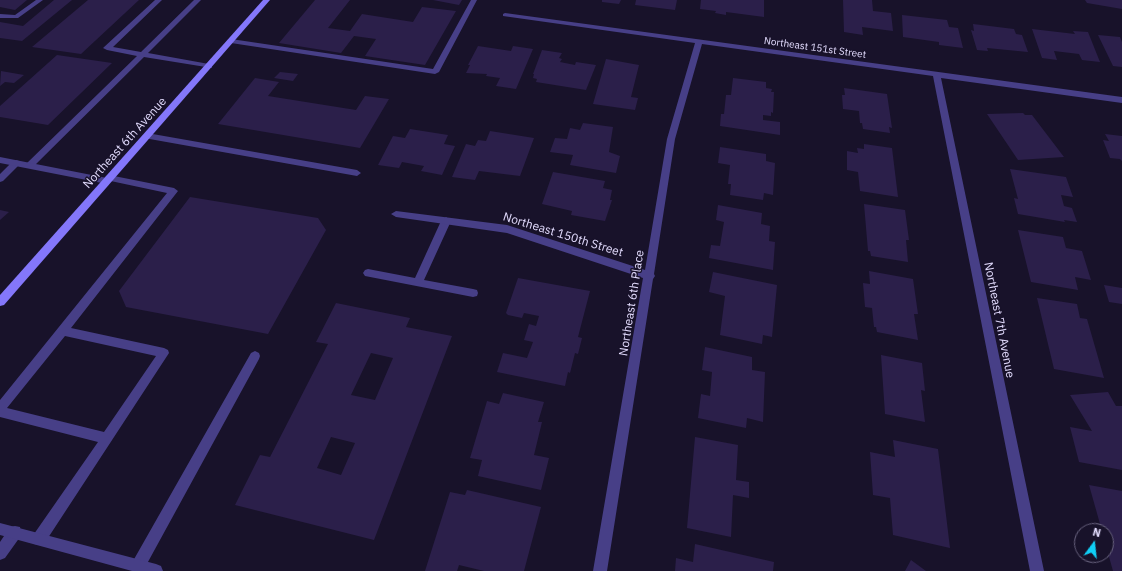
<!DOCTYPE html>
<style>
body{margin:0}
#map{position:relative;width:1122px;height:571px;overflow:hidden;background:#18122a;font-family:"IBM Plex Sans",sans-serif}
canvas{display:block}
.north{position:absolute;left:1074px;top:523px;width:40px;height:40px;box-sizing:border-box;background:#18122a;border:1px solid #69637f;border-radius:50%;rotate:15deg;font-size:11px;font-weight:700;line-height:16px;text-align:center;color:#e3dcfe}
.north::after{content:'';display:block;margin:auto;width:14px;height:18px;background:#10cff6;clip-path:polygon(50% 0,100% 100%,50% 72%,0 100%)}
</style>
<div id="map">
<canvas width="1122" height="571"></canvas>
<div class="north">N</div>
</div>
<script>
const ctx = document.querySelector('canvas').getContext('2d');
ctx.lineJoin = 'round';
function fill(path, color) { ctx.fillStyle = color; ctx.fill(path, 'evenodd'); }
const shape = rows => new Path2D(rows.map(r => 'M' + r).join(''));
function drawText(font, color, halo, rows, align = 'center') {
  ctx.font = font + ' "IBM Plex Sans",sans-serif'; ctx.lineWidth = 3; ctx.setLineDash([]); ctx.textBaseline = 'middle'; ctx.strokeStyle = halo; ctx.fillStyle = color; for (const [text, x, y, turn = 0] of rows) {
    ctx.save(); ctx.translate(x, y); ctx.rotate((+turn || 0) * Math.PI / 180); ctx.textAlign = isNaN(turn) ? turn : align; if (halo) ctx.strokeText(text, 0, 0); ctx.fillText(text, 0, 0); ctx.restore();
  }
}
const building = shape([
 [0,0,27,0,15,10,0,7],
 [54,0,72,0,22,41,0,38,0,22,23,26],
 [88,0,139,0,81,54,32,47],
 [315,0,350,0,328,28,350,31,362,14,413,22,422,7,456,11,425,65,365,56,376,39,354,36,341,53,279,43],
 [433,0,462,0,459,5],
 [602,0,621,0,619,4,602,2],
 [636,0,677,0,675,10,635,5],
 [701,0,764,0,764,17,726,12,726,15,715,13,716,11,700,9],
 [843,0,872,0,873,11,891,13,893,31,862,27,863,35,844,32],
 [1085,0,1122,0,1122,9,1087,3],
 [902,15,947,20,949,27,958,28,963,48,939,45,939,42,903,37],
 [973,24,1014,29,1016,34,1022,35,1028,52,987,48,988,51,977,50,971,30,974,31],
 [1032,29,1075,34,1073,31,1088,32,1100,62,1082,60,1079,54,1054,51,1057,60,1042,58],
 [1098,35,1120,37,1122,42,1122,67,1113,66],
 [478,46,511,51,513,46,533,49,516,89,496,86,500,78,486,76,487,74,466,73,470,65,468,65],
 [542,50,562,53,559,58,562,59,560,62,575,65,576,62,596,65,586,90,536,82,537,79,533,78,534,74,533,74],
 [57,55,112,63,48,125,0,117,0,106],
 [606,59,639,65,631,97,638,98,635,110,593,104],
 [1,71,24,75,14,83,5,82,0,86],
 [280,72,298,74,293,81,274,78],
 [255,78,279,82,268,96,356,110,365,96,389,99,360,148,218,124],
 [733,78,766,82,766,88,772,89,771,92,774,92,773,113,771,112,771,116,763,115,763,120,780,122,780,135,720,126,721,114,724,114,726,95,731,95],
 [844,88,887,94,892,128,889,127,890,133,863,129,862,123,860,123,859,111,843,109,842,95,845,95],
 [1023,113,1025,115,1032,115,1064,157,1018,160,987,114],
 [583,123,613,127,609,152,620,156,616,173,570,165,573,155,550,152,555,138,567,139,570,128,580,130],
 [410,129,448,135,444,144,455,146,442,175,421,171,424,166,402,162,399,168,378,165,393,136,405,138],
 [490,131,534,138,520,176,479,171,475,180,452,177,466,144,475,146,478,140,486,141],
 [1105,134,1122,136,1122,161,1120,159,1110,158,1103,140,1109,141],
 [864,144,892,148,898,197,860,191,858,172,847,170,847,151,858,153,857,148,864,149],
 [720,147,766,154,766,161,775,163,773,195,764,193,763,200,730,195,731,184,728,184,730,165,718,163],
 [1010,169,1066,177,1073,197,1061,195,1064,206,1072,208,1077,222,1064,220,1065,222,1018,214,1014,198,1018,199],
 [553,172,605,181,603,188,612,190,610,200,612,200,605,221,571,215,572,211,542,204],
 [190,197,318,218,326,230,268,334,126,307,119,291],
 [864,204,905,210,909,240,906,240,908,262,871,256,870,251,868,251],
 [718,205,762,213,761,224,770,226,769,241,775,242,773,270,709,258,711,245,720,246,724,222,716,220],
 [0,210,9,212,0,220],
 [1018,230,1063,237,1066,248,1082,251,1091,280,1075,277,1078,290,1031,282],
 [869,271,913,279,918,314,914,314,918,340,877,332,876,327,874,327,872,308,865,307,863,283,870,284],
 [713,272,777,285,772,337,763,335,762,344,720,335,725,296,709,292],
 [518,278,590,291,578,337,582,338,578,354,575,353,570,373,568,372,565,386,497,372,503,353,527,358,533,342,524,340,529,324,536,326,539,316,524,313,522,318,508,315,506,313],
 [1104,285,1122,288,1122,304,1109,302],
 [1037,298,1077,304,1080,318,1087,319,1104,378,1054,369],
 [336,303,410,318,406,327,452,336,374,540,235,505,260,455,270,457,328,344,316,342],
 [371,353,393,358,375,400,351,395],
 [331,437,355,443,341,475,317,468],
 [705,347,752,357,752,370,765,372,763,422,747,418,746,428,698,418,701,394,710,396,712,372,702,370],
 [881,355,922,363,925,391,921,390,925,422,885,414],
 [1108,392,1116,406,1122,406,1122,470,1079,462,1070,427,1092,431,1070,395],
 [503,393,544,402,538,422,542,422,534,455,549,458,541,490,478,476,482,460,470,458,487,401,499,404],
 [695,437,738,445,736,480,749,482,749,498,733,495,731,537,687,528],
 [893,440,938,449,950,548,893,535,890,498,873,495,870,452,895,457],
 [1089,485,1122,491,1122,571,1113,571,1106,546,1106,531,1102,531],
 [467,490,541,507,524,571,484,571,459,565,457,571,425,571,450,492,465,495],
 [695,544,774,562,773,571,675,571,676,558,693,562],
 [911,560,926,571,905,571]
]);
const service = shape([
 [36,0,43,0,18,18,0,18,0,14,15,15,36,0],
 [155,0,162,0,113,47,141,52,194,0,201,0,148,53,209,64,212,64,212,68,144,57,32,168,26,168,25,166,26,164,137,56,107,50,103,48,155,0],
 [471,0,477,0,439,72,435,74,231,43,227,41,231,39,433,69,471,0],
 [147,133,357,170,361,173,357,176,144,138,143,136,147,133],
 [16,160,19,161,20,163,19,165,3,181,0,182,0,174,13,161,16,160],
 [109,175,174,188,178,191,71,328,164,348,168,350,169,353,44,544,39,545,34,544,33,539,34,534,98,442,0,417,0,400,167,193,106,180,105,178,106,176,109,175],
 [65,336,156,356,104,432,7,408,65,336],
 [446,217,451,221,424,280,473,289,477,290,478,293,477,296,473,297,365,276,363,273,365,270,368,269,415,278,441,221,446,217],
 [255,351,259,353,260,356,259,359,143,571,133,571,131,566,133,561,251,353,255,351],
 [15,526,20,527,21,532,20,537,5,558,0,560,0,542,10,527,15,526]
]);
const minor = shape([
 [505,13,1122,97,1122,103,941,78,1044,571,1030,571,933,76,702,44,675,139,654,274,655,276,653,279,607,571,593,571,643,278,507,233,396,217,391,214,396,211,507,225,645,270,667,139,695,43,503,16,503,14,505,13],
 [0,157,107,178,111,181,107,184,0,163,0,157]
]);
const tertiary = shape([
 [0,523,156,564,161,566,163,571,132,571,0,535,0,523]
]);
const secondary = shape([
 [263,0,270,0,4,305,0,306,0,295,263,0]
]);
const farStreetnames = [
 ["Northeast 151st Street",815,48,8]
];
const streetNames = [
 ["Northeast 6th Avenue",125,143,-48],
 ["Northeast 150th Street",563,235,17],
 ["Northeast 6th Place",632,303,-81],
 ["Northeast 7th Avenue",999,320,79]
];
fill(building, '#2b1f4a');
fill(service, '#473f87');
fill(minor, '#473f87');
fill(tertiary, '#473f87');
fill(secondary, '#8477fa');
drawText('10px', '#e3dcfe', '#18122a', farStreetnames);
drawText('12px', '#e3dcfe', '#18122a', streetNames);
</script>
